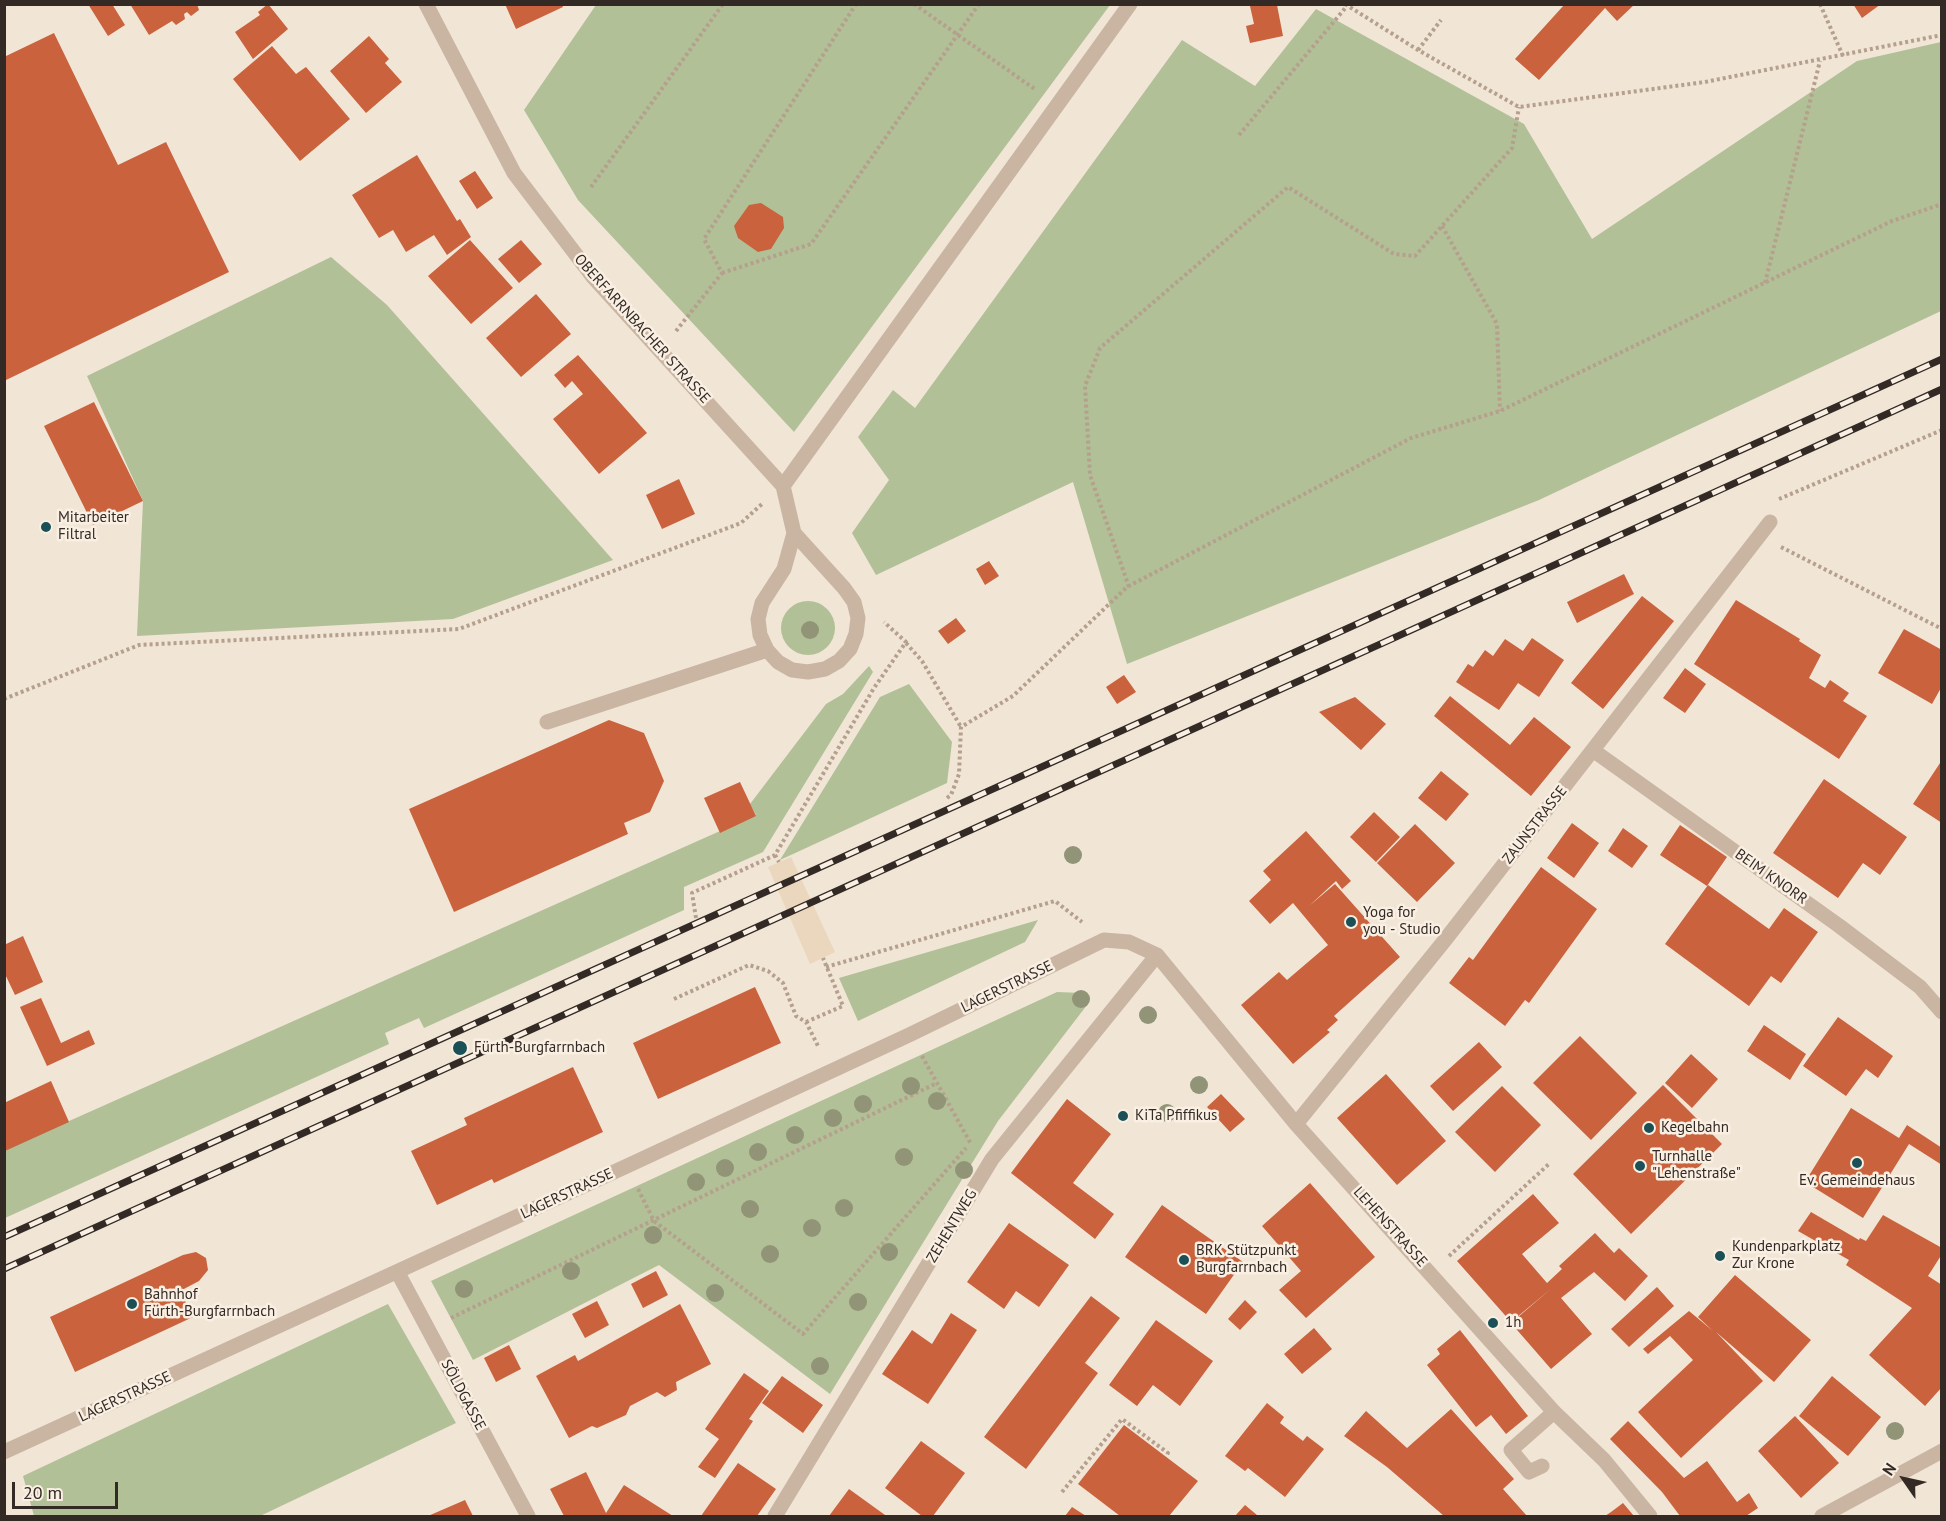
<!DOCTYPE html>
<meta charset="utf-8">
<style>
body{margin:0}
#map{position:relative;width:1946px;height:1521px;overflow:hidden;background:#f1e5d6;font-family:"PT Sans",sans-serif}
canvas{display:block}
.frame{position:absolute;inset:0;border:6px solid #342a25;pointer-events:none}
.north{position:absolute;left:1874px;top:1449px;width:60px;height:60px;-webkit-text-stroke:4px #f9efe2;paint-order:stroke;rotate:304deg;font-size:16px;font-weight:700;line-height:24px;text-align:center;color:#342a25}
.north::after{content:'';display:block;margin:auto;width:21px;height:27px;background:#342a25;clip-path:polygon(50% 0,100% 100%,50% 72%,0 100%)}
.scale{position:absolute;left:12px;top:1482px;width:106px;height:27px;box-sizing:border-box;border:3px solid #342a25;border-top:0;padding-left:8px;font-size:18px;line-height:21px;white-space:nowrap;color:#342a25;-webkit-text-stroke:4px #f9efe2;paint-order:stroke}
</style>
<div id="map">
<canvas width="1946" height="1521"></canvas>
<div class="frame"></div>
<div class="north">N</div>
<div class="scale">20 m</div>
</div>
<script>
const ctx = document.querySelector('canvas').getContext('2d');
ctx.lineJoin = 'round';
function fill(path, color) { ctx.fillStyle = color; ctx.fill(path, 'evenodd'); }
const shape = rows => new Path2D(rows.map(r => 'M' + r).join(''));
function trace(path, color, width, dash) { ctx.strokeStyle = color; ctx.lineWidth = width; ctx.lineCap = dash ? 'butt' : 'round'; ctx.setLineDash(dash || []); ctx.stroke(path); }
function drawText(font, color, halo, rows, align = 'center') {
  ctx.font = font + ' "PT Sans",sans-serif'; ctx.lineWidth = 5; ctx.setLineDash([]); ctx.textBaseline = 'middle'; ctx.strokeStyle = halo; ctx.fillStyle = color; for (const [text, x, y, turn = 0] of rows) {
    ctx.save(); ctx.translate(x, y); ctx.rotate((+turn || 0) * Math.PI / 180); ctx.textAlign = isNaN(turn) ? turn : align; if (halo) ctx.strokeText(text, 0, 0); ctx.fillText(text, 0, 0); ctx.restore();
  }
}
const green = shape([
 [596,5,1110,5,794,432,578,200,524,110],
 [1316,9,1524,124,1592,239,1857,61,1941,42,1941,311,1539,500,1127,664,1073,482,876,575,852,533,889,480,858,437,893,390,915,408,1182,40,1255,86],
 [331,257,387,305,613,560,453,619,137,636,143,501,87,376],
 '781 628a27 27 0 1 1 54 0a27 27 0 1 1-54 0Z',
 [869,666,873,672,763,852,684,887,684,910,424,1028,419,1018,385,1033,389,1044,5,1218,4,1150,756,815,750,804,826,704,843,694],
 [909,684,952,742,947,783,780,860,880,697],
 [1038,920,1025,942,858,1021,839,978],
 [1057,992,1082,993,1087,1005,998,1121,830,1394,659,1265,473,1360,431,1281],
 [388,1304,456,1423,260,1516,34,1516,23,1476]
]);
const plaza = shape([
 [791,857,835,952,810,964,768,867]
]);
const building = shape([
 [88,4,112,4,125,25,108,36],
 [130,4,197,4,199,10,191,16,187,12,184,14,185,19,176,25,172,21,149,35],
 [268,4,288,29,253,59,235,32,260,15,258,12],
 [505,4,562,4,563,7,516,29],
 [1565,4,1635,4,1617,21,1605,8,1539,80,1515,59],
 [1853,4,1881,4,1862,18],
 [1277,5,1283,36,1250,43,1246,26,1254,24,1250,6],
 [54,33,118,165,166,142,229,272,4,381,4,57],
 [369,36,389,59,385,63,402,82,366,113,330,71],
 [272,46,296,74,306,67,350,119,300,161,233,79],
 [417,155,457,221,460,219,471,237,447,255,434,235,406,252,393,230,379,238,352,195],
 [475,171,493,198,477,209,459,181],
 [761,203,783,217,784,228,771,249,758,252,738,238,734,226,749,205],
 [470,240,513,288,471,324,428,276],
 [521,240,542,264,519,283,498,259],
 [536,294,571,334,521,377,486,338],
 [578,355,647,433,599,474,553,419,583,394,572,381,565,388,554,375],
 [94,402,143,501,93,525,44,426],
 [679,479,695,514,662,529,646,495],
 [989,561,999,576,985,585,976,569],
 [1624,574,1634,594,1577,623,1567,602],
 [1642,596,1674,621,1603,709,1571,683],
 [1736,600,1800,639,1799,641,1821,655,1809,678,1825,688,1830,680,1849,693,1843,701,1867,716,1839,759,1694,664],
 [956,618,966,631,948,644,938,631],
 [1904,629,1942,650,1942,686,1932,704,1878,673],
 [1532,638,1564,660,1539,697,1518,683,1499,710,1456,682,1468,664,1473,667,1485,650,1493,656,1505,639,1523,651],
 [1685,668,1706,684,1685,713,1663,698],
 [1124,675,1136,692,1117,704,1106,687],
 [1450,696,1510,745,1534,717,1571,747,1531,796,1434,716],
 [1355,697,1386,724,1361,750,1319,712],
 [609,720,644,733,664,781,650,812,624,823,628,834,454,912,409,809],
 [1942,760,1942,823,1913,804],
 [1441,771,1469,794,1446,821,1418,798],
 [1824,779,1907,837,1880,875,1863,863,1838,898,1773,853],
 [740,782,756,816,720,833,704,798],
 [1374,812,1400,837,1376,862,1350,837],
 [1572,823,1599,843,1574,878,1547,858],
 [1415,824,1455,863,1417,902,1377,863],
 [1680,825,1727,857,1707,886,1660,855],
 [1623,828,1648,846,1632,868,1608,851],
 [1306,831,1351,881,1342,889,1336,881,1309,906,1335,884,1400,957,1334,1016,1338,1020,1327,1030,1330,1032,1293,1064,1241,1005,1279,972,1287,980,1328,945,1293,903,1270,924,1249,901,1271,880,1263,871],
 [1541,867,1597,909,1529,1003,1525,1000,1505,1026,1449,983,1469,957,1473,960],
 [1708,885,1769,929,1784,908,1818,932,1781,983,1771,976,1749,1006,1665,944],
 [23,936,43,982,15,995,4,972,4,945],
 [755,987,781,1043,658,1099,633,1043],
 [41,998,61,1043,89,1030,95,1044,47,1066,20,1007],
 [1838,1017,1893,1056,1878,1078,1866,1069,1846,1096,1803,1066],
 [1764,1025,1806,1054,1790,1080,1747,1051],
 [1580,1036,1637,1093,1591,1140,1533,1083],
 [1479,1042,1502,1067,1453,1111,1430,1086],
 [1691,1054,1718,1079,1692,1108,1665,1083],
 [573,1067,603,1132,494,1183,492,1179,437,1205,411,1151,467,1125,464,1118],
 [1386,1074,1446,1141,1397,1185,1337,1118],
 [51,1081,69,1122,5,1151,4,1103],
 [1663,1085,1722,1144,1631,1234,1573,1174],
 [1502,1086,1541,1125,1495,1172,1455,1132],
 [1221,1094,1245,1119,1230,1132,1207,1107],
 [1067,1099,1111,1134,1073,1183,1114,1214,1095,1239,1011,1173],
 [1851,1108,1899,1138,1907,1125,1942,1148,1942,1165,1909,1144,1863,1218,1805,1182],
 [1310,1183,1375,1257,1306,1318,1279,1290,1301,1271,1262,1226],
 [1533,1194,1559,1223,1522,1254,1547,1283,1562,1269,1559,1266,1595,1233,1614,1253,1619,1248,1648,1276,1625,1301,1594,1272,1561,1298,1592,1334,1551,1369,1511,1323,1552,1288,1511,1322,1457,1261],
 [1162,1205,1243,1262,1206,1314,1125,1257],
 [1811,1212,1859,1240,1860,1238,1866,1241,1883,1215,1942,1248,1942,1254,1928,1276,1942,1285,1942,1387,1925,1406,1869,1355,1912,1308,1846,1265,1849,1260,1798,1231],
 [1009,1223,1069,1265,1039,1307,1016,1291,1004,1309,967,1282],
 [196,1252,206,1258,208,1270,199,1281,180,1291,193,1317,75,1372,50,1317,183,1255],
 [656,1271,668,1295,643,1308,631,1284],
 [1735,1275,1811,1340,1774,1382,1716,1332,1763,1381,1681,1458,1638,1412,1693,1360,1670,1336,1648,1354,1643,1349,1689,1311,1713,1331,1698,1317],
 [1657,1287,1674,1306,1629,1347,1611,1329],
 [1091,1296,1120,1318,1085,1363,1098,1373,1026,1469,984,1437],
 [1245,1300,1257,1312,1240,1330,1228,1319],
 [597,1301,609,1325,585,1338,572,1314],
 [680,1304,711,1364,676,1382,677,1390,665,1397,657,1392,630,1406,626,1415,597,1428,592,1426,569,1438,536,1376,575,1355,578,1361],
 [951,1313,977,1330,928,1404,882,1374,912,1330,932,1344],
 [1156,1320,1213,1361,1180,1406,1153,1385,1137,1406,1109,1385],
 [1314,1328,1332,1349,1302,1374,1284,1354],
 [1460,1330,1528,1416,1506,1434,1491,1415,1476,1427,1427,1365,1440,1354,1437,1349],
 [509,1345,521,1369,496,1382,484,1358],
 [744,1373,769,1391,749,1419,753,1421,715,1478,698,1467,719,1439,705,1429],
 [782,1376,823,1405,803,1433,762,1403],
 [1832,1376,1881,1417,1848,1456,1799,1416],
 [1267,1403,1284,1417,1280,1423,1303,1441,1307,1436,1324,1449,1285,1497,1248,1468,1245,1471,1225,1456],
 [1451,1409,1514,1479,1503,1489,1527,1516,1444,1516,1387,1467,1344,1436,1366,1411,1407,1448],
 [1795,1416,1839,1463,1801,1498,1758,1451],
 [1628,1421,1684,1478,1707,1461,1737,1502,1749,1493,1758,1508,1746,1516,1680,1516,1662,1492,1610,1439],
 [1124,1425,1198,1481,1169,1516,1120,1516,1078,1484],
 [921,1441,965,1473,933,1516,922,1516,885,1488],
 [738,1463,776,1489,757,1516,701,1516],
 [586,1472,606,1513,624,1485,673,1516,564,1516,550,1489],
 [849,1489,885,1515,884,1516,829,1516],
 [465,1500,473,1516,428,1516],
 [1623,1503,1634,1516,1605,1516,1611,1512],
 [1245,1505,1257,1515,1255,1516,1235,1516],
 [1072,1507,1086,1516,1065,1516]
]);
const path = shape([
 [914,4,1036,90],
 [1345,4,1418,50,1519,107,1705,82,1942,35],
 [1820,4,1843,56],
 [1418,50,1441,20],
 [1239,135,1347,6],
 [591,187,723,4],
 [1442,226,1497,324,1500,411],
 [722,273,811,244,979,4],
 [1765,283,1820,61],
 [676,331,722,273,704,239,856,4],
 [1779,499,1942,430],
 [1781,547,1942,629],
 [1129,587,1090,475,1085,386,1100,348,1288,187,1394,254,1415,256,1512,148,1519,107],
 [906,643,922,661,961,727],
 [4,699,139,645,459,629,741,523,762,504],
 [947,798,951,795,959,774,961,727,1013,696,1127,587,1411,438,1500,411,1892,221,1942,204],
 [775,855,779,862],
 [696,918,692,893,775,855,874,688,906,642,884,622],
 [826,967,1055,901,1082,922],
 [674,999,749,965,768,971,783,983,796,1016,806,1022,819,1048],
 [806,1022,843,1006,823,958],
 [922,1056,971,1144],
 [638,1189,654,1221,803,1334,966,1148],
 [1449,1256,1550,1163],
 [451,1318,937,1083],
 [1062,1492,1122,1419,1168,1453,1165,1456]
]);
const minor = shape([
 [426,4,514,173,593,277,783,486,794,533,844,588,854,602,858,618,856,634,850,649,839,661,825,669,808,672,792,670,778,662,767,650,760,635,758,619,762,603,784,569,794,533],
 [783,486,1130,4],
 [547,722,767,650],
 [1594,751,1838,925,1920,987,1942,1012],
 [1296,1124,1445,940,1770,522],
 [398,1273,528,1516],
 [4,1452,627,1166,909,1035,1104,940,1129,942,1157,955,1296,1124,1554,1412,1604,1460,1650,1516],
 [1542,1466,1529,1472,1511,1450,1554,1412],
 [775,1516,992,1159,1157,955],
 [1822,1516,1942,1451]
]);
const rail = shape([
 [4,1237,1942,359],
 [4,1269,1942,389]
]);
const trees = [
 [810,630],
 [1073,855],
 [1081,999],
 [1148,1015],
 [1199,1085],
 [911,1086],
 [937,1101],
 [863,1104],
 [1167,1113],
 [833,1118],
 [795,1135],
 [758,1152],
 [904,1157],
 [725,1168],
 [964,1170],
 [696,1182],
 [844,1208],
 [750,1209],
 [812,1228],
 [653,1235],
 [889,1252],
 [770,1254],
 [571,1271],
 [464,1289],
 [715,1293],
 [858,1302],
 [820,1366],
 [1895,1431]
];
const markers = [
 [46,527,6,"#1a5056"],
 [1351,922,6,"#1a5056"],
 [460,1048,8,"#1a5056"],
 [1123,1116,6,"#1a5056"],
 [1649,1128,6,"#1a5056"],
 [1857,1163,6,"#1a5056"],
 [1640,1166,6,"#1a5056"],
 [1720,1256,6,"#1a5056"],
 [1184,1260,6,"#1a5056"],
 [132,1304,6,"#1a5056"],
 [1493,1323,6,"#1a5056"]
];
const streetNames = [
 ["OBERFARRNBACHER STRASSE",642,329,48],
 ["ZAUNSTRASSE",1535,825,-52],
 ["BEIM KNORR",1771,877,35],
 ["LAGERSTRASSE",1007,987,-26],
 ["LAGERSTRASSE",567,1194,-25],
 ["ZEHENTWEG",952,1226,-59],
 ["LEHENSTRASSE",1390,1227,48],
 ["SÖLDGASSE",463,1395,62],
 ["LAGERSTRASSE",125,1397,-25]
];
const poiNames = [
 ["Mitarbeiter",58,518],
 ["Filtral",58,535],
 ["Yoga for",1363,913],
 ["you - Studio",1363,930],
 ["Fürth-Burgfarrnbach",474,1048],
 ["KiTa Pfiffikus",1135,1116],
 ["Kegelbahn",1661,1128],
 ["Turnhalle",1652,1157],
 ["\"Lehenstraße\"",1652,1174],
 ["Ev. Gemeindehaus",1857,1181,"center"],
 ["Kundenparkplatz",1732,1247],
 ["Zur Krone",1732,1264],
 ["BRK Stützpunkt",1196,1251],
 ["Burgfarrnbach",1196,1268],
 ["Bahnhof",144,1295],
 ["Fürth-Burgfarrnbach",144,1312],
 ["1h",1505,1323]
];
fill(green, '#b1c096');
fill(plaza, '#ead7bd');
fill(building, '#c9623d');
trace(path, '#b59f8d', 4, [3, 3]);
trace(minor, '#c9b5a2', 15);
trace(rail, '#342a25', 7);
trace(rail, '#f9efe2', 4.5, [14]);
ctx.fillStyle = '#919476';
for (const [x, y] of trees) { ctx.beginPath(); ctx.arc(x, y, 9, 0, 2 * Math.PI); ctx.fill(); }
for (const [x, y, r, color] of markers) { const dot = new Path2D(); dot.arc(x, y, r, 0, 2 * Math.PI); ctx.fillStyle = color; ctx.fill(dot); trace(dot, '#f9efe2', 2); }
drawText('15px', '#342a25', '#f9efe2', streetNames);
drawText('15px', '#342a25', '#f9efe2', poiNames, 'left');
</script>
